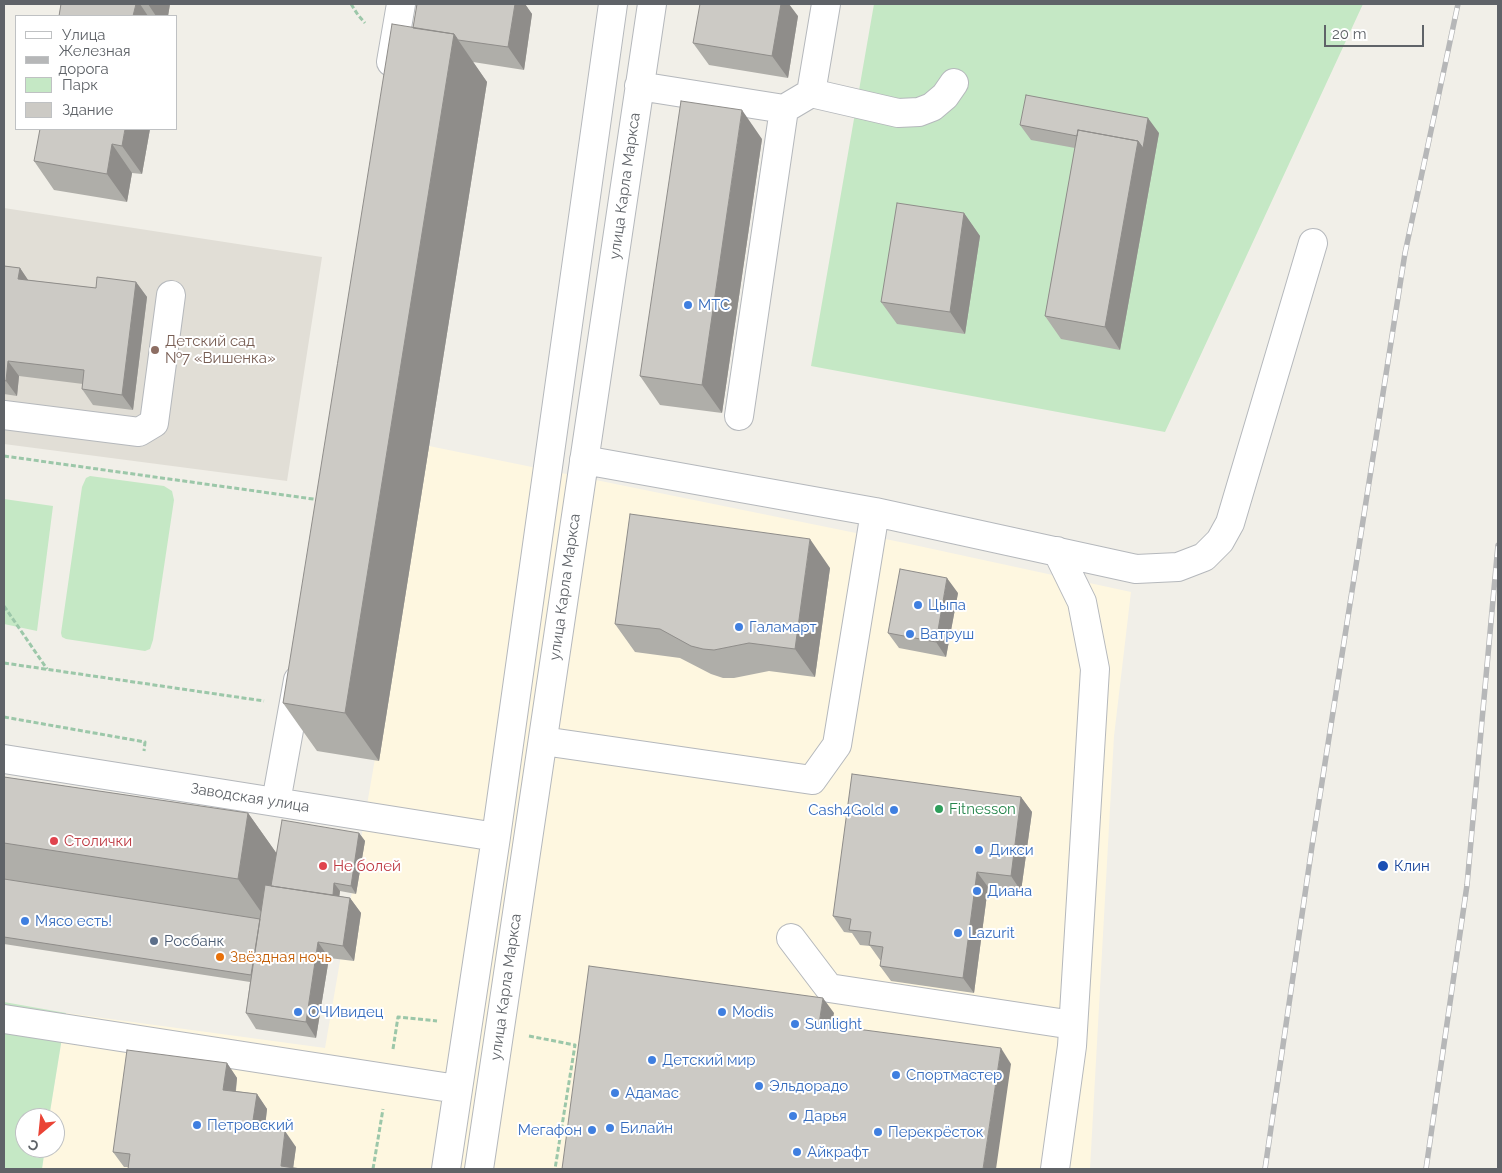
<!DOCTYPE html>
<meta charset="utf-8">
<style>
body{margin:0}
#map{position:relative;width:1502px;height:1173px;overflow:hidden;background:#f1efe8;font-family:Raleway,sans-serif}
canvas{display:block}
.frame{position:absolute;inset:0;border:5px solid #5f6368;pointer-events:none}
.legend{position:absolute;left:15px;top:15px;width:162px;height:115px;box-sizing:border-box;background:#fff;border:1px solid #bfc1c3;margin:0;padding:6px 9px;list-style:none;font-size:15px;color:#5f6368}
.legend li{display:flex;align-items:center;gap:10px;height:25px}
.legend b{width:25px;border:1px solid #bfc1c3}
.north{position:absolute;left:15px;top:1108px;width:50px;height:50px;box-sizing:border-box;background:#fff;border:1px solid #bfc1c3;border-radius:50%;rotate:208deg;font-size:14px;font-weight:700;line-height:20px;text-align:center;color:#5f6368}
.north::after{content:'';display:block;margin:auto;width:18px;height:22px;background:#ea4335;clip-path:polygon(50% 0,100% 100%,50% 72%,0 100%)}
.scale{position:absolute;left:1324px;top:25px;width:100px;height:22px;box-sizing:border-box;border:2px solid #5f6368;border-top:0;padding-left:6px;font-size:15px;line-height:18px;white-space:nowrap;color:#5f6368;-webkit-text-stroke:4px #fff;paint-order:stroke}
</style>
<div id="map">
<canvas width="1502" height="1173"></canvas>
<div class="frame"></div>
<ul class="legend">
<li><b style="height:6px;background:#fff"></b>Улица</li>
<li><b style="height:6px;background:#b6b7b8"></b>Железная дорога</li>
<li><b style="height:14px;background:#c5e8c5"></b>Парк</li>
<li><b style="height:14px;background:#cccac5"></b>Здание</li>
</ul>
<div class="north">С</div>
<div class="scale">20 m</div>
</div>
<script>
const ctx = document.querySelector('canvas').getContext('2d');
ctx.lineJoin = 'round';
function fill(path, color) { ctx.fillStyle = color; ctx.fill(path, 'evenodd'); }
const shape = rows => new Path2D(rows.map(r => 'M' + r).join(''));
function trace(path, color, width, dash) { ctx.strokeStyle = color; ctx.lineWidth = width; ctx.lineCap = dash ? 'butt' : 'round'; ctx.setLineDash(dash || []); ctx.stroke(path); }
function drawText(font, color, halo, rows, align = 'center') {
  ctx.font = font + ' Raleway,sans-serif'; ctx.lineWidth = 4; ctx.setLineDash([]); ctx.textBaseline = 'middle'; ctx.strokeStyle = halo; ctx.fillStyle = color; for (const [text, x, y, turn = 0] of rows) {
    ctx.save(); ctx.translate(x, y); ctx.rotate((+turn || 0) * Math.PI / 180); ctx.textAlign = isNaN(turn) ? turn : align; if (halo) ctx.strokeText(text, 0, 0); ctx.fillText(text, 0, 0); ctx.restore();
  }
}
const commercial = shape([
 [429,446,905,543,1131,592,1114,736,1090,1169,42,1169,45,1148,55,1148,55,1118,49,1118,66,1013,325,1048]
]);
const education = shape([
 [4,208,322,257,287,481,4,444]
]);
const green = shape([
 [874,4,1363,4,1165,432,811,366],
 [90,476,164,486,172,491,174,500,153,640,150,649,145,651,66,639,62,637,61,633,82,487,86,478],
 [4,499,53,506,37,631,4,624],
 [4,1002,66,1013,49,1118,25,1118,25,1148,45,1148,42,1169,4,1169]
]);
const path = shape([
 [351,4,358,15,365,23],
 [4,456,320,500],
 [4,606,47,669],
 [4,663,264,701],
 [4,717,145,742,144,751],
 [529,1036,575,1045,555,1169],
 [393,1049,398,1017,437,1021],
 [373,1169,383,1109]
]);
const minor = shape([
 [391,62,401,4],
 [639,86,784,109,811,93,898,113,919,112,932,107,945,96,954,83],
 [811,93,826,4],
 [4,415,139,432,154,423,171,295],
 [739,416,784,109],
 [584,460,875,512,1136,569,1178,567,1204,557,1220,541,1230,523,1313,243],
 [543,741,812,780,837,745,875,512],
 [4,759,496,837],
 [276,802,298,680],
 [791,938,829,988,1073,1025],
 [4,1019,457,1089],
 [446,1169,496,837,613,4],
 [479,1169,652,4],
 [1055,1169,1072,1046,1095,669,1082,602,1057,551]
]);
const rail = shape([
 [1265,1169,1312,846,1405,253,1458,4],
 [1426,1169,1467,885,1498,545]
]);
const wall = shape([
 [61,4,170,4,168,16,59,16],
 [417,4,525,4,532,14,524,70,473,62,487,82,379,761,317,751,283,703,413,28],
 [798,16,788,78,709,65,693,43],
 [1020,125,1159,133,1120,350,1061,339,1045,316,1075,148,1031,140],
 [150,129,142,174,132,173,127,202,54,190,34,161],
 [762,139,722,413,660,405,640,376],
 [964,213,980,236,965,334,897,324,881,302],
 [4,266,20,268,28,280,96,288,136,282,147,297,133,410,93,405,82,389,83,384,19,376,17,396,4,394],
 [830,568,815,677,769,671,734,678,723,678,711,674,680,658,635,652,615,624],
 [958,593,946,657,899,648,888,633],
 [4,777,248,813,277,854,359,833,365,841,356,894,340,891,339,896,350,898,361,913,354,961,329,958,316,1038,256,1029,246,1013,250,982,4,944],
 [1021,797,1032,812,1021,891,988,887,974,993,891,981,880,966,881,960,880,960,870,946,860,945,852,933,844,932,833,916],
 [227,1063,237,1078,236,1091,257,1094,267,1109,265,1128,296,1147,293,1168,124,1167,113,1152]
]);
const shadedWall = shape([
 [136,4,140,4,148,16,133,16],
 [148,4,170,4,168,16,156,16],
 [515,4,525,4,532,14,524,70,508,47],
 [778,4,789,4,798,16,788,78,772,56],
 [454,34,487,82,379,761,345,713],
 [742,110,762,139,722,413,702,385],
 [1148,118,1159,133,1120,350,1105,327,1138,141],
 [125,129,150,129,142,174,122,146],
 [112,144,132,173,127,202,107,174],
 [964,213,980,236,965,334,950,312],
 [20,268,30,283,18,279],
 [136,282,147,297,133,410,122,395],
 [8,361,19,376,17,396,6,381],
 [810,539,830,568,815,677,795,649],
 [947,578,958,593,946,657,936,642],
 [1021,797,1032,812,1021,891,1011,876],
 [248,813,282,861,266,919,238,879],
 [359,833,365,841,356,894,351,886],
 [977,872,988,887,974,993,963,978],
 [334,883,340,891,338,909,332,902],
 [350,898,361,913,354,961,343,946],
 [318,942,329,958,316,1038,306,1022],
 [823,998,834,1013,830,1039,819,1024],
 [1001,1048,1011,1064,996,1169,983,1169],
 [227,1063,237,1078,234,1105,223,1090],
 [257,1094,267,1109,263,1142,252,1127],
 [285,1131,296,1147,293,1169,281,1166]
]);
const building = shape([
 [61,4,136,4,133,16,59,16,61,4],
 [417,4,515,4,508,47,458,40,454,34,413,28,417,4],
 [700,4,781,4,772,56,693,43,700,4],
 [392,24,454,34,345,713,283,703,392,24],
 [1026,95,1148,118,1143,148,1138,141,1078,130,1077,136,1020,125,1026,95],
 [681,101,742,110,702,385,640,376,681,101],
 [40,129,125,129,122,146,112,144,107,174,34,161,40,129],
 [1078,130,1138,141,1105,327,1045,316,1078,130],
 [897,203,964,213,950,312,881,302,897,203],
 [4,266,20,268,18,279,96,288,97,277,136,282,122,395,82,389,84,370,8,361,6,381,4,380,4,266],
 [630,514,810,539,795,649,749,643,714,650,703,649,691,646,660,629,615,624,630,514],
 [900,569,947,578,936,642,888,633,900,569],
 [852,774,1021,797,1011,876,977,872,963,978,880,966,883,947,869,945,871,932,849,930,851,919,833,916,852,774],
 [4,777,248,813,238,879,4,843,4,777],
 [282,820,359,833,351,886,334,883,333,895,271,886,282,820],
 [4,879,260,919,251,975,4,937,4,879],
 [265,885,350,898,343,946,318,942,306,1022,246,1013,265,885],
 [589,966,823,998,819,1024,1001,1048,983,1169,562,1169,589,966],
 [127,1050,227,1063,223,1090,257,1094,252,1127,285,1131,281,1166,301,1169,128,1169,130,1154,113,1152,127,1050]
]);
const markers = [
 [688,305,5,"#3f7fe0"],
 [155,350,5,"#8d6e63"],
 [918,605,5,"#3f7fe0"],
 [739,627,5,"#3f7fe0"],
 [910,634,5,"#3f7fe0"],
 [939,809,5,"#2e9e5b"],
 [894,810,5,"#3f7fe0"],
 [54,841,5,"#e0444e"],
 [979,850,5,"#3f7fe0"],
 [323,866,5,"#e0444e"],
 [1383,866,6,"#1a4fb4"],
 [977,891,5,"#3f7fe0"],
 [25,921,5,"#3f7fe0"],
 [958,933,5,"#3f7fe0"],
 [154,941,5,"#5c6f8a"],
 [220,957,5,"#e8710a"],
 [298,1012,5,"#3f7fe0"],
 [722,1012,5,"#3f7fe0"],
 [795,1024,5,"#3f7fe0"],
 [652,1060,5,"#3f7fe0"],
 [896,1075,5,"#3f7fe0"],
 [759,1086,5,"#3f7fe0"],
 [615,1093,5,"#3f7fe0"],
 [793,1116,5,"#3f7fe0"],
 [197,1125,5,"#3f7fe0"],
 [610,1128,5,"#3f7fe0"],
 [592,1130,5,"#3f7fe0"],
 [878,1132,5,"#3f7fe0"],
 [797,1152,5,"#3f7fe0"]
];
const streetNames = [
 ["улица Карла Маркса",625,186,-82],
 ["улица Карла Маркса",565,587,-82],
 ["Заводская улица",250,798,9],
 ["улица Карла Маркса",506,987,-82]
];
const shopNames = [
 ["МТС",698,305],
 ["Цыпа",928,605],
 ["Галамарт",749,627],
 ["Ватруш",920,634],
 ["Cash4Gold",884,810,"right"],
 ["Дикси",989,850],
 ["Диана",987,891],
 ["Мясо есть!",35,921],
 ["Lazurit",968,933],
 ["ОЧИвидец",308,1012],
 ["Modis",732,1012],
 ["Sunlight",805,1024],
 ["Детский мир",662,1060],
 ["Спортмастер",906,1075],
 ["Эльдорадо",769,1086],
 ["Адамас",625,1093],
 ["Дарья",803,1116],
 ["Петровский",207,1125],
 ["Билайн",620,1128],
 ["Мегафон",582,1130,"right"],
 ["Перекрёсток",888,1132],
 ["Айкрафт",807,1152]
];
const educationNames = [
 ["Детский сад",165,341],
 ["№7 «Вишенка»",165,358]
];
const leisureNames = [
 ["Fitnesson",949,809]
];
const healthNames = [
 ["Столички",64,841],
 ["Не болей",333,866]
];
const transitNames = [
 ["Клин",1394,866]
];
const serviceNames = [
 ["Росбанк",164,941]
];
const foodNames = [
 ["Звёздная ночь",230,957]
];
fill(commercial, '#fef7e0');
fill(education, '#e1ded6');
fill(green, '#c5e8c5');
trace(minor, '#b5b8bc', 30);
trace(path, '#9cc7a9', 3, [5, 2.5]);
trace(minor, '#fff', 28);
trace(rail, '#b6b7b8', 5.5);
trace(rail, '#fff', 4, [11]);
fill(wall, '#afaea9');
fill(shadedWall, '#8f8d8a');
fill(building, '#cccac5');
trace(building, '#8f8d8a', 1);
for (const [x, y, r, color] of markers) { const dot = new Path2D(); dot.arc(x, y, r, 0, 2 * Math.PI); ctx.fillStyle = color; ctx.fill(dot); trace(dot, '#fff', 2); }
drawText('15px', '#5f6368', '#fff', streetNames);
drawText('15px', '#366cbe', '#fff', shopNames, 'left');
drawText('15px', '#785e54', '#fff', educationNames, 'left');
drawText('15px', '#27864d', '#fff', leisureNames, 'left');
drawText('15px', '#be3a42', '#fff', healthNames, 'left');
drawText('15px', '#164399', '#fff', transitNames, 'left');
drawText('15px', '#4e5e75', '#fff', serviceNames, 'left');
drawText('15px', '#c56008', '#fff', foodNames, 'left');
</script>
